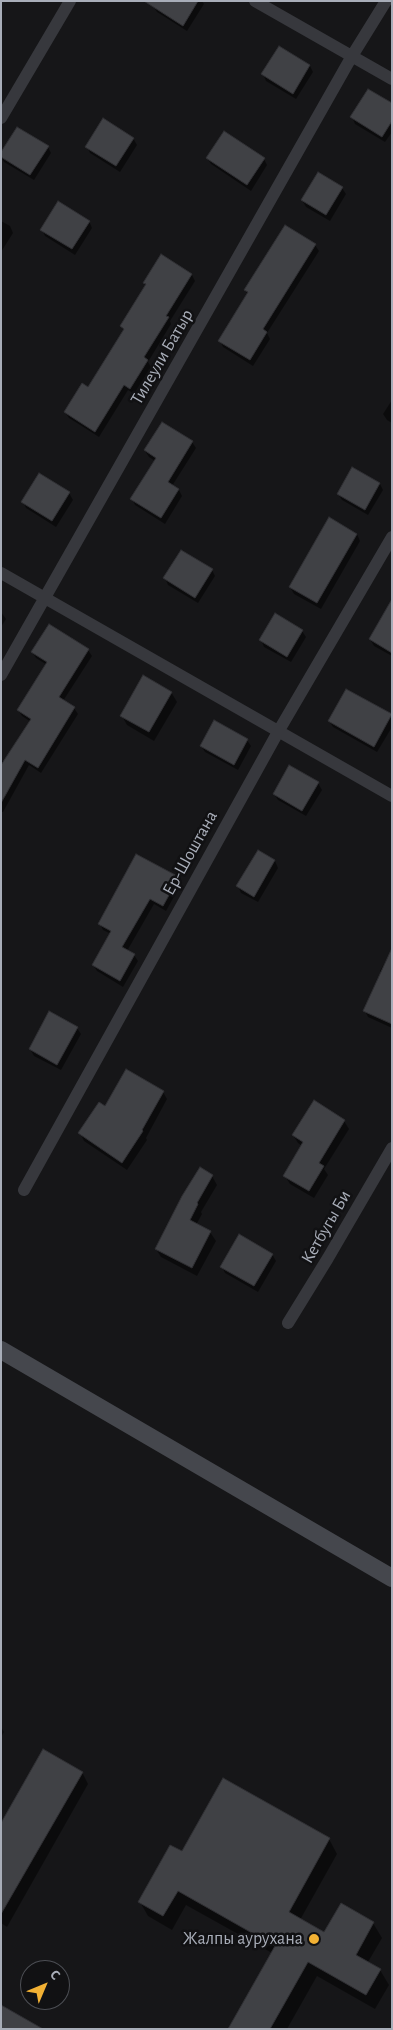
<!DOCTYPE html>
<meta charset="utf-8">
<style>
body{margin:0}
#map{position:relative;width:393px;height:2030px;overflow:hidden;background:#161618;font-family:"Alegreya Sans",sans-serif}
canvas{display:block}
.frame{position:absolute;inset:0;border:2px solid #a8adb8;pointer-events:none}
.north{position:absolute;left:20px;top:1960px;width:50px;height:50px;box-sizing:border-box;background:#111113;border:1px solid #4d4f55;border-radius:50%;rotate:45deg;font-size:14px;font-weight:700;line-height:20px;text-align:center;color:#a8adb8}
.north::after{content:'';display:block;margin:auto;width:18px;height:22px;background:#f2b134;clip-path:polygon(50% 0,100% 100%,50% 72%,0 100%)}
</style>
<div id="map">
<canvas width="393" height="2030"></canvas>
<div class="frame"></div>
<div class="north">С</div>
</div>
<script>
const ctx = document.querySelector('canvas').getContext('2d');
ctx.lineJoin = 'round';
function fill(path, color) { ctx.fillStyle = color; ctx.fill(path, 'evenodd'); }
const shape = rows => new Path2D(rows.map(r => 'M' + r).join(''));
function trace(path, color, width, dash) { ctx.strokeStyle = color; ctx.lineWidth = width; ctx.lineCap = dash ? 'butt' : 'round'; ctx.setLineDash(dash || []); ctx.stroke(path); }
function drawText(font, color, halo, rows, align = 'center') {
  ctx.font = font + ' "Alegreya Sans",sans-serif'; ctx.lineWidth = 5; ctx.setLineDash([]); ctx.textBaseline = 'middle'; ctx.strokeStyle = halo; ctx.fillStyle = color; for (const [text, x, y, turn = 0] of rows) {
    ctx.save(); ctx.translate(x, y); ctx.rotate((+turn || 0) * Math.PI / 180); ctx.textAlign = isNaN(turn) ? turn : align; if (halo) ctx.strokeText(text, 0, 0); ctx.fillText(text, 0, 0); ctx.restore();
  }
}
const shadow = shape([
 [156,1,202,1,204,4,187,31,157,12,153,6],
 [280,47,310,66,313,72,296,99,266,81,263,74],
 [392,105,392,132,385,142,355,124,352,117],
 [133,138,137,145,120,172,90,153,87,147],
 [48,147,51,153,34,180,4,162,1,157],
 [207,158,264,159,267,165,251,191,211,164],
 [342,188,346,194,330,221,306,207,302,200],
 [1,221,10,226,13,233,1,252],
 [89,221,92,228,75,255,45,236,42,230],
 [315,245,319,251,267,333,270,339,253,366,223,347,220,341,248,295,245,290],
 [192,275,195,281,170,321,171,324,148,362,151,367,134,394,128,390,99,437,69,418,65,412,88,388,124,331,121,326,146,286,145,283],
 [392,400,392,423,387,420,383,414],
 [192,442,196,448,172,486,179,490,182,496,165,524,135,505,132,499,155,461,149,457,145,451],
 [40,475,69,493,73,500,56,527,26,508,23,502],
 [380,484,383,490,368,515,342,500,338,494],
 [357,534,360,541,321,609,294,594,290,587],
 [212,570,215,576,198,603,168,585,165,578],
 [1,612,6,619,1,627],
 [392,618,392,656,374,646,370,639],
 [49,625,88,650,92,656,63,701,74,708,78,714,41,773,29,765,3,812,1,812,1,760,5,762,31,722,22,716,18,710,47,665,36,658,32,652],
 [302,631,306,637,291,662,264,647,261,640],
 [171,692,177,702,154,741,127,725,122,716],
 [391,716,392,727,377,752,333,727,329,721],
 [247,740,251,746,238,770,205,752,201,746],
 [318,783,322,790,306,816,278,800,274,794],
 [258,852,275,861,278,868,258,902,241,893,238,886],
 [178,878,181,884,166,911,154,904,127,951,134,955,138,961,123,987,97,971,93,965,111,934,103,930,100,924],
 [392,950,392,1028,368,1017,365,1011,381,974,380,971],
 [77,1028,81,1034,61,1070,34,1056,30,1049],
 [163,1092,167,1099,146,1138,147,1140,127,1170,84,1141,80,1133,106,1108],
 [344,1121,349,1129,324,1169,328,1175,314,1198,290,1184,285,1176,302,1146,298,1143,293,1135],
 [201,1169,212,1176,217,1185,201,1212,202,1214,196,1225,210,1232,216,1241,197,1276,161,1257,156,1249],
 [272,1254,276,1261,258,1292,225,1273,222,1267],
 [1,1727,4,1732,1,1737],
 [82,1772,88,1784,7,1927,1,1923,1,1825],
 [329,1839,337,1854,300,1920,325,1934,373,1923,382,1938,368,1962,380,1970,389,1985,375,2009,317,1976,287,2029,230,2029,272,1953,186,1905,172,1930,148,1916,140,1902,183,1853]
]);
const building = shape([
 [144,1,198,1,183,26,144,1],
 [279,46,310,65,293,94,261,74,279,46],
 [368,89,392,103,392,121,382,137,350,117,368,89],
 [103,118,134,138,116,166,85,147,103,118],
 [17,127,49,146,30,175,1,157,1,152,17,127],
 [224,131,265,158,247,185,206,158,224,131],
 [318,172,343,187,326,215,301,200,318,172],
 [58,201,90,221,72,249,40,230,58,201],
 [285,225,316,244,263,329,267,332,250,360,218,341,248,292,244,290,285,225],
 [161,254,192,274,166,316,169,317,144,357,148,360,130,389,124,385,95,432,64,412,82,383,88,387,124,329,120,326,146,284,143,283,161,254],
 [162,422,193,441,168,482,179,489,161,518,130,499,156,458,144,450,162,422],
 [352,467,380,483,365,510,337,494,352,467],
 [39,473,70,492,52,521,21,502,39,473],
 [329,517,357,534,317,603,289,587,329,517],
 [181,550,213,569,195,598,163,578,181,550],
 [392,599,392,653,369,639,392,599],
 [275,613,303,630,287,657,259,640,275,613],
 [49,624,89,649,59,697,75,707,38,768,25,760,1,803,1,765,31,719,17,710,47,662,31,652,49,624],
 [143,675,172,692,149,732,120,716,143,675],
 [346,689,392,714,374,747,328,721,346,689],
 [214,720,248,739,234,765,200,746,214,720],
 [289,765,319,782,302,811,273,794,289,765],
 [258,850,275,860,254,897,236,886,258,850],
 [136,854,179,877,163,906,150,899,122,947,135,954,120,981,92,965,111,931,98,924,136,854],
 [392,948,392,1024,363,1011,392,948],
 [49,1011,78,1027,57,1065,29,1049,49,1011],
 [126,1069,164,1091,142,1130,143,1131,122,1163,78,1133,99,1102,105,1106,126,1069],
 [314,1100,345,1120,319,1163,324,1166,309,1191,283,1176,303,1142,292,1135,314,1100],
 [200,1167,213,1175,197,1203,198,1204,190,1220,211,1231,192,1268,155,1249,182,1196,200,1167],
 [239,1234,273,1254,254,1286,220,1267,239,1234],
 [43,1749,83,1772,1,1914,1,1823,43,1749],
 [223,1778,330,1838,289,1912,324,1932,341,1903,374,1922,356,1955,381,1969,366,1995,308,1962,270,2029,228,2029,275,1946,178,1891,163,1916,138,1902,170,1845,182,1851,223,1778],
 [1,2005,43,2029,1,2029,1,2005]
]);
const minor = shape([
 [255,1,392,79],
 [1,118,70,1],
 [1,573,392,796],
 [1,675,352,56,386,1],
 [24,1190,278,732,392,537],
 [288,1323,328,1258,392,1148]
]);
const secondary = shape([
 [1,1350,392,1578]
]);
const markers = [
 [314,1939,6,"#f2b134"]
];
const streetNames = [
 ["Тилеули Батыр",162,357,-60],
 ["Ер-Шоштана",190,853,-61],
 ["Кетбугы Би",326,1227,-60]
];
const poiNames = [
 ["Жалпы аурухана",303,1939]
];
fill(shadow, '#0007');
fill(building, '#404145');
trace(building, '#303034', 1);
trace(minor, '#37383d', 12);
trace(secondary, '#45474d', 18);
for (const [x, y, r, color] of markers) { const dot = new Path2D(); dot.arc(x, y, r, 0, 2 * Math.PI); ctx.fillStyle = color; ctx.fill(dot); trace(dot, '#111113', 2); }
drawText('18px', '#a8adb8', '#111113', streetNames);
drawText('18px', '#a8adb8', '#111113', poiNames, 'right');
</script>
